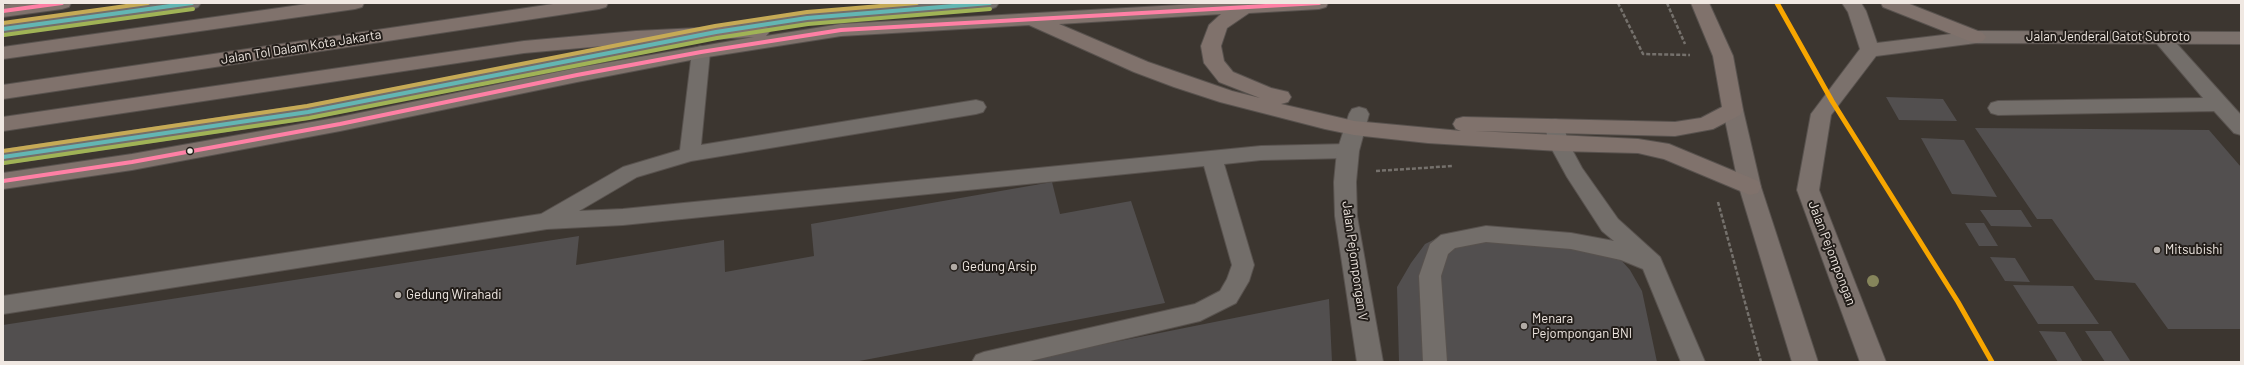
<!DOCTYPE html>
<style>
body{margin:0}
#map{position:relative;width:2244px;height:365px;overflow:hidden;background:#3c3630;font-family:Barlow,sans-serif}
canvas{display:block}
.frame{position:absolute;inset:0;border:4px solid #f0e8e2;pointer-events:none}
</style>
<div id="map">
<canvas width="2244" height="365"></canvas>
<div class="frame"></div>
</div>
<script>
const ctx = document.querySelector('canvas').getContext('2d');
ctx.lineJoin = 'round';
function fill(path, color) { ctx.fillStyle = color; ctx.fill(path, 'evenodd'); }
const shape = rows => new Path2D(rows.map(r => 'M' + r).join(''));
function trace(path, color, width, dash) { ctx.strokeStyle = color; ctx.lineWidth = width; ctx.lineCap = dash ? 'butt' : 'round'; ctx.setLineDash(dash || []); ctx.stroke(path); }
function drawText(font, color, halo, rows, align = 'center') {
  ctx.font = font + ' Barlow,sans-serif'; ctx.lineWidth = 4; ctx.setLineDash([]); ctx.textBaseline = 'middle'; ctx.strokeStyle = halo; ctx.fillStyle = color; for (const [text, x, y, turn = 0] of rows) {
    ctx.save(); ctx.translate(x, y); ctx.rotate((+turn || 0) * Math.PI / 180); ctx.textAlign = isNaN(turn) ? turn : align; if (halo) ctx.strokeText(text, 0, 0); ctx.fillText(text, 0, 0); ctx.restore();
  }
}
const building = shape([
 [1886,97,1943,99,1957,121,1899,120],
 [1975,128,2209,130,2241,167,2241,329,2168,329,2135,283,2095,280,2052,219,2037,219],
 [1921,138,1964,140,1997,197,1952,194],
 [1052,182,1060,214,1131,201,1165,303,854,362,3,362,3,325,579,236,576,265,724,240,725,272,814,256,811,224],
 [1980,210,2021,210,2032,227,1991,226],
 [1965,223,1984,223,1998,246,1979,246],
 [1500,227,1555,232,1612,250,1630,270,1642,291,1657,362,1399,362,1397,287,1411,263,1425,244,1447,233],
 [1990,257,2015,258,2030,282,2005,281],
 [2013,285,2073,286,2099,324,2038,324],
 [1329,299,1332,362,1020,362,1020,361],
 [2039,331,2065,332,2083,362,2058,362],
 [2085,331,2111,331,2131,362,2105,362]
]);
const path = shape([
 [1618,3,1643,54,1690,55],
 [1667,3,1685,44],
 [1376,171,1453,166],
 [1718,202,1761,362]
]);
const lane = shape([
 [151,3,201,3,198,7,192,9,3,35,3,23,151,3],
 [922,3,999,3,996,7,990,9,807,24,732,35,725,33,723,29,725,25,732,23,807,12,922,3],
 [696,30,703,32,705,36,703,40,308,119,3,164,3,150,308,105,696,30],
 [2161,32,2168,34,2241,115,2241,135,2234,133,2214,111,1998,115,1991,113,1988,108,1991,103,1998,101,2203,98,2152,38,2154,34,2161,32],
 [701,46,708,48,710,52,701,145,976,100,983,102,986,107,983,112,976,114,691,161,637,177,579,211,623,209,1261,146,1348,144,1355,146,1358,151,1355,156,1348,158,1261,160,1224,164,1254,265,1249,281,1236,303,1200,321,1026,362,972,362,976,355,984,352,1195,304,1220,291,1227,279,1232,265,1204,166,623,225,547,229,3,314,3,296,541,214,623,167,680,150,692,52,694,48,701,46],
 [1555,119,1562,121,1569,144,1582,168,1618,219,1660,257,1705,362,1681,362,1643,269,1621,260,1571,249,1486,242,1455,248,1448,254,1441,276,1447,362,1423,362,1419,276,1430,244,1441,235,1486,226,1571,233,1614,241,1602,231,1567,177,1549,144,1545,126,1548,121,1555,119]
]);
const street = shape([
 [1359,107,1366,109,1369,114,1359,151,1356,182,1357,216,1383,362,1357,362,1335,216,1334,182,1337,151,1349,114,1352,109,1359,107]
]);
const primary = shape([
 [1842,3,1861,3,1866,11,1877,43,1976,31,2241,32,2241,44,1976,43,1876,56,1831,115,1819,190,1886,362,1860,362,1797,190,1811,114,1860,49,1848,12,1842,3],
 [1733,103,1740,105,1743,110,1761,187,1818,362,1792,362,1739,187,1723,110,1726,105,1733,103]
]);
const highway = shape([
 [19,3,71,3,69,7,62,9,3,17,3,5,19,3],
 [314,3,364,3,362,7,355,9,3,59,3,47,314,3],
 [560,3,608,3,606,7,599,9,3,99,3,85,560,3],
 [1215,3,1328,3,1326,7,1319,9,1249,13,1227,28,1221,46,1224,61,1233,72,1271,88,1288,92,1291,97,1288,102,1281,104,1354,121,1461,131,1456,129,1453,124,1456,119,1463,117,1675,122,1701,118,1722,107,1713,56,1691,3,1709,3,1733,56,1743,110,1740,115,1713,129,1675,136,1475,131,1638,139,1669,144,1758,181,1761,187,1758,193,1750,195,1664,159,1638,153,1559,151,1428,143,1354,135,1325,129,1220,102,1174,87,1134,72,1029,25,841,36,701,58,577,82,340,131,132,170,3,189,3,173,132,154,340,117,577,68,754,37,636,43,524,53,3,131,3,117,524,41,636,31,760,25,767,27,770,31,766,36,841,24,1215,3],
 [1221,14,1209,25,1201,46,1204,63,1219,82,1260,98,1232,91,1148,62,1059,24,1221,14],
 [1881,3,1907,3,1983,33,1986,37,1983,41,1976,43,1969,41,1883,7,1881,3]
]);
const bus1 = shape([
 [3,11,62,3],
 [3,181,132,162,340,124,577,75,701,52,841,30,1319,3]
]);
const bus2 = shape([
 [3,29,192,3],
 [3,157,308,112,716,32,807,18,990,3]
]);
const bus3 = shape([
 [4,35,193,9],
 [4,163,309,118,717,38,808,24,990,9]
]);
const bus4 = shape([
 [3,23,148,3],
 [3,151,307,106,715,26,807,12,917,3]
]);
const rail1 = shape([
 [1777,3,1832,101,1958,302,1992,362]
]);
const trees = [
 [1873,281]
];
const markers = [
 [190,151,3.5,"#f0e8e2"],
 [2157,250,4,"#b1aaa4"],
 [954,267,4,"#b1aaa4"],
 [398,295,4,"#b1aaa4"],
 [1524,326,4,"#b1aaa4"]
];
const streetNames = [
 ["Jalan Jenderal Gatot Subroto",2108,37],
 ["Jalan Tol Dalam Kota Jakarta",301,47,-9],
 ["Jalan Pejompongan",1832,253,69],
 ["Jalan Pejompongan V",1355,261,82]
];
const poiNames = [
 ["Mitsubishi",2165,250],
 ["Gedung Arsip",962,267],
 ["Gedung Wirahadi",406,295],
 ["Menara",1532,319],
 ["Pejompongan BNI",1532,334]
];
fill(building, '#524f4f');
trace(lane, '#58524e', 2);
trace(street, '#58524e', 2);
trace(primary, '#58524e', 2);
trace(highway, '#58524e', 2);
trace(path, '#75716c', 2.5, [4, 2]);
fill(lane, '#736e6a');
fill(street, '#736e6a');
fill(primary, '#7b716c');
fill(highway, '#80726c');
trace(bus1, '#ff80a5', 4);
trace(bus2, '#63b6b3', 4);
trace(bus3, '#a0b356', 4);
trace(bus4, '#c6aa56', 4);
trace(rail1, '#f7a600', 5);
ctx.fillStyle = '#86855b';
for (const [x, y] of trees) { ctx.beginPath(); ctx.arc(x, y, 6, 0, 2 * Math.PI); ctx.fill(); }
for (const [x, y, r, color] of markers) { const dot = new Path2D(); dot.arc(x, y, r, 0, 2 * Math.PI); ctx.fillStyle = color; ctx.fill(dot); trace(dot, '#231e1a', 1.5); }
drawText('13px', '#f0e8e2', '#231e1a', streetNames);
drawText('13px', '#f0e8e2', '#231e1a', poiNames, 'left');
</script>
